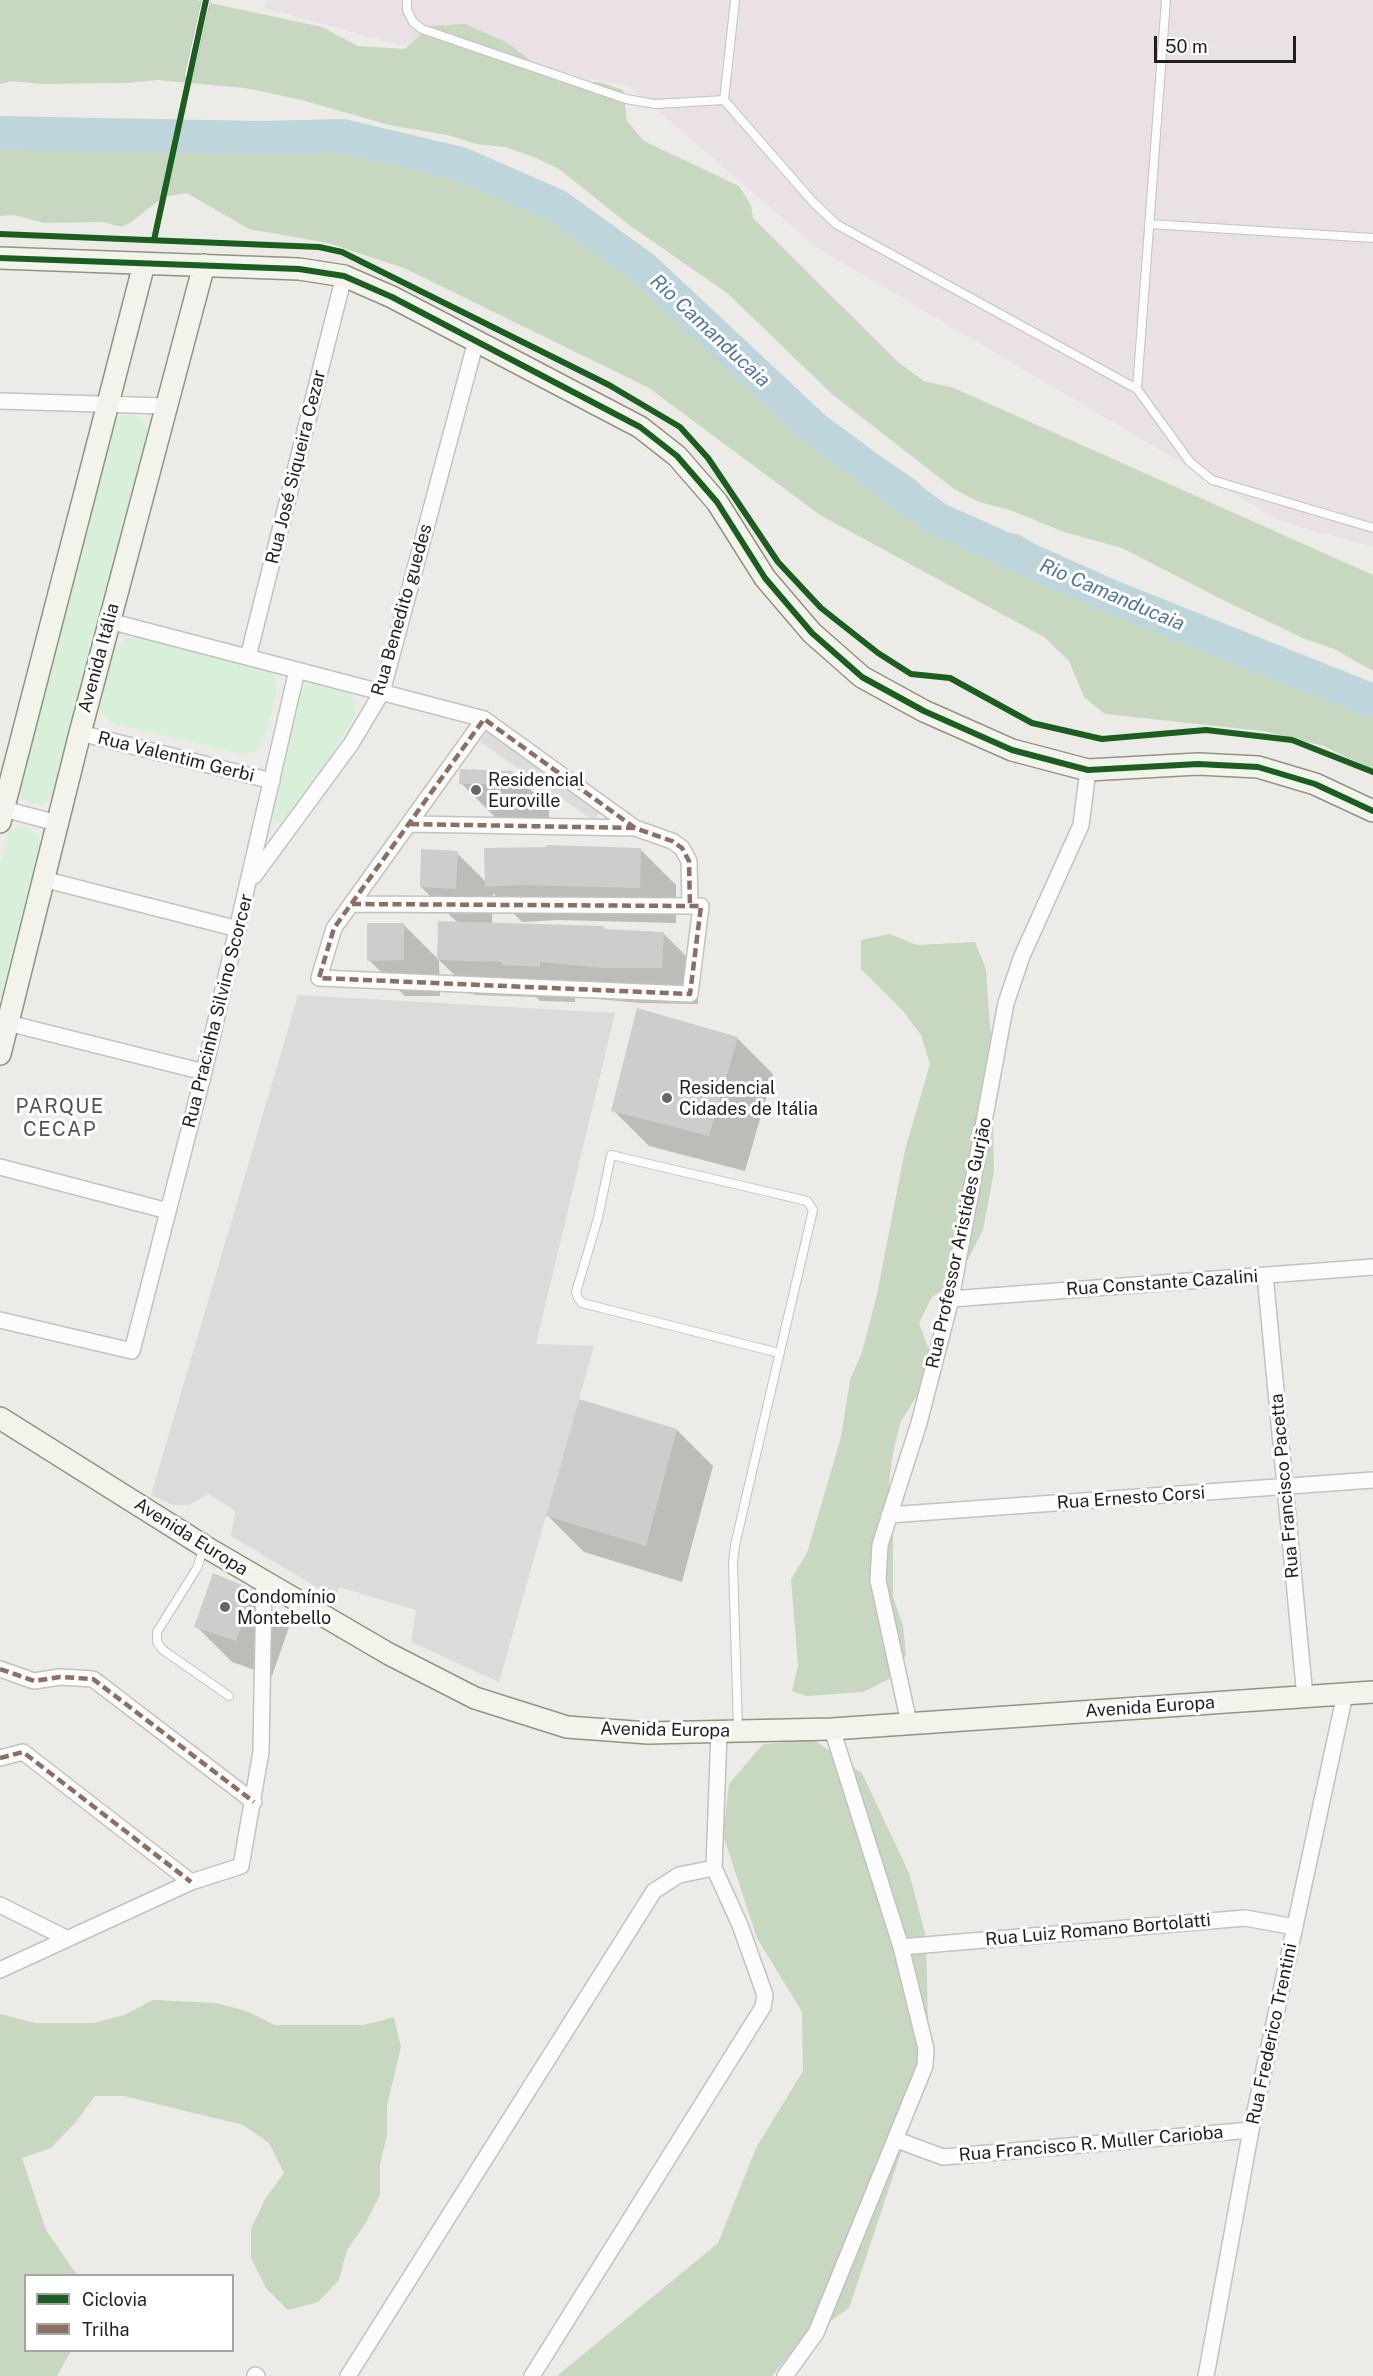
<!DOCTYPE html>
<meta charset="utf-8">
<style>
body{margin:0}
#map{position:relative;width:1373px;height:2376px;overflow:hidden;background:#ecebe8;font-family:"Public Sans",sans-serif}
canvas{display:block}
.legend{position:absolute;left:24px;top:2274px;width:210px;height:78px;box-sizing:border-box;background:#fff;border:2px solid #a5a5a5;margin:0;padding:8px 10px;list-style:none;font-size:18px;color:#1f1f1f}
.legend li{display:flex;align-items:center;gap:12px;height:30px}
.legend b{width:30px;border:2px solid #a5a5a5}
.scale{position:absolute;left:1154px;top:36px;width:142px;height:27px;box-sizing:border-box;border:3px solid #1f1f1f;border-top:0;padding-left:8px;font-size:18px;line-height:21px;white-space:nowrap;color:#1f1f1f;-webkit-text-stroke:4px #fff;paint-order:stroke}
</style>
<div id="map">
<canvas width="1373" height="2376"></canvas>
<ul class="legend">
<li><b style="height:8px;background:#1b5e20"></b>Ciclovia</li>
<li><b style="height:8px;background:#8d6e63"></b>Trilha</li>
</ul>
<div class="scale">50 m</div>
</div>
<script>
const ctx = document.querySelector('canvas').getContext('2d');
ctx.lineJoin = 'round';
function fill(path, color) { ctx.fillStyle = color; ctx.fill(path, 'evenodd'); }
const shape = rows => new Path2D(rows.map(r => 'M' + r).join(''));
function trace(path, color, width, dash) { ctx.strokeStyle = color; ctx.lineWidth = width; ctx.lineCap = dash ? 'butt' : 'round'; ctx.setLineDash(dash || []); ctx.stroke(path); }
function drawText(font, color, halo, rows, align = 'center') {
  ctx.font = font + ' "Public Sans",sans-serif'; ctx.lineWidth = 6; ctx.setLineDash([]); ctx.textBaseline = 'middle'; ctx.strokeStyle = halo; ctx.fillStyle = color; for (const [text, x, y, turn = 0] of rows) {
    ctx.save(); ctx.translate(x, y); ctx.rotate((+turn || 0) * Math.PI / 180); ctx.textAlign = isNaN(turn) ? turn : align; if (halo) ctx.strokeText(text, 0, 0); ctx.fillText(text, 0, 0); ctx.restore();
  }
}
const residential = shape([
 [298,995,615,1013,536,1344,594,1346,499,1682,411,1642,416,1610,339,1587,335,1598,231,1536,235,1511,209,1494,189,1505,173,1505,151,1495]
]);
const industrial = shape([
 [267,0,1373,0,1373,547,1282,522,816,247,629,86,388,42,265,8]
]);
const forest = shape([
 [0,0,196,0,322,27,358,46,405,49,430,26,465,24,506,42,559,82,600,82,623,90,627,121,644,141,739,186,751,205,753,218,898,362,924,381,954,388,1373,575,1373,671,1334,649,1305,639,1225,601,1122,548,1064,532,1010,510,979,502,954,489,833,395,727,293,629,225,559,169,534,157,505,147,476,144,447,135,389,125,302,100,245,88,157,80,128,83,41,84,12,81,0,84],
 [251,132,309,135,424,154,482,179,569,208,595,224,617,243,682,303,707,319,769,383,812,422,838,439,867,448,892,464,917,481,937,502,963,518,991,529,1020,535,1071,567,1122,592,1172,626,1199,637,1286,659,1338,684,1373,696,1373,770,1324,746,1263,731,1105,714,1084,697,1069,661,1044,637,820,515,649,388,404,268,328,243,249,229,187,193,163,197,130,223,121,227,103,222,44,223,14,215,0,216,0,140,133,136,194,142],
 [890,934,917,945,975,942,986,969,990,1026,1000,1084,993,1113,994,1171,983,1230,957,1281,932,1297,919,1323,940,1379,916,1397,900,1423,893,1453,889,1482,893,1511,893,1597,903,1626,906,1655,889,1679,863,1692,806,1696,792,1691,798,1665,791,1579,807,1553,841,1437,850,1380,862,1352,877,1294,905,1150,930,1064,921,1035,903,1011,861,969,861,940],
 [814,1740,862,1773,909,1873,926,1937,929,2069,849,2308,798,2344,772,2376,557,2376,718,2243,756,2148,803,2071,802,2012,757,1938,723,1835,729,1784,763,1744],
 [153,2000,216,2003,246,2011,275,2025,364,2025,394,2017,401,2047,387,2106,387,2135,380,2165,380,2195,365,2224,347,2250,339,2280,318,2302,288,2310,266,2288,251,2258,251,2229,265,2199,284,2173,269,2143,243,2125,124,2096,95,2096,76,2122,51,2148,22,2158,46,2230,77,2275,26,2276,26,2350,71,2351,57,2376,0,2376,0,2014,35,2023,94,2023,124,2015]
]);
const park = shape([
 [123,414,135,414,144,421,150,430,55,793,49,801,38,805,25,801,20,795,18,784,112,420],
 [134,636,266,670,275,678,277,690,263,743,255,751,244,755,112,723,101,712,99,699,114,649,124,640],
 [319,682,350,692,356,702,355,717,290,819,280,823,272,817,299,694,305,687],
 [16,827,26,827,36,833,42,845,3,997,0,999,0,865,8,832]
]);
const parking = shape([
 [487,731,601,810,594,821,480,742]
]);
const shadow = shape([
 [513,772,549,808,549,820,497,819,461,783],
 [640,849,676,885,676,923,558,920,522,922,493,893,492,924,604,928,606,930,663,933,699,969,698,1004,641,1003,575,997,575,1002,540,1001,536,997,475,995,439,960,440,996,405,996,369,960,403,924,439,960,458,923,421,887,457,853,486,882],
 [737,1038,773,1074,745,1171,649,1146,613,1110],
 [677,1430,713,1466,682,1582,584,1552,548,1516],
 [253,1591,289,1627,272,1676,232,1662,196,1626]
]);
const river = shape([
 [0,133,261,138,343,136,461,164,557,206,642,267,815,429,937,519,1112,597,1373,701]
]);
const building = shape([
 [460,769,513,771,513,784,459,784],
 [546,845,641,848,640,888,521,885,485,887,484,848,546,847],
 [421,849,458,851,456,889,420,887],
 [438,921,604,926,604,929,664,932,662,968,603,968,540,962,540,967,502,965,502,962,437,960],
 [367,923,404,923,404,960,367,961],
 [637,1008,738,1037,709,1136,611,1111],
 [579,1399,677,1429,646,1546,546,1516],
 [213,1573,254,1590,236,1641,194,1627]
]);
const path = shape([
 [154,240,187,85]
]);
const lane = shape([
 [407,0,407,10,413,22,422,29,626,99,655,104,724,100],
 [735,0,724,100,813,202,836,224,1137,389,1190,462,1212,480,1373,528],
 [189,75,206,0],
 [1149,224,1373,238],
 [1137,389,1166,0],
 [204,1547,197,1568,157,1632,157,1642,163,1650,229,1696],
 [738,1730,733,1563,735,1545,813,1210,807,1201,611,1155,598,1218,576,1292,578,1298,582,1303,779,1353]
]);
const street = shape([
 [0,401,165,406],
 [109,621,484,719,635,828,672,841,682,848,689,861,690,906],
 [248,657,344,276],
 [80,733,272,781],
 [0,808,57,823],
 [410,824,635,828],
 [254,876,351,744,382,692,476,341],
 [43,879,238,929],
 [352,904,701,906,690,994,319,978,334,928,484,719],
 [0,1021,204,1072],
 [0,1167,168,1211],
 [1265,1275,1305,1697],
 [951,1299,1373,1267],
 [0,1320,132,1351,204,1072,297,670],
 [889,1515,1373,1480],
 [0,1669,34,1681,60,1677,93,1679,254,1802],
 [909,1723,878,1580,880,1545,919,1423,951,1299,1006,1003,1022,956,1081,825,1088,770],
 [0,1758,23,1752,191,1882],
 [0,1905,66,1938],
 [901,1947,1245,1918,1295,1927],
 [0,1970,191,1882,241,1866,261,1752,264,1582],
 [897,2140,943,2157,1251,2130],
 [255,2375,257,2376],
 [348,2376,654,1891,679,1875,714,1868],
 [532,2376,763,2007,765,1995,740,1925,714,1868,719,1732],
 [785,2376,816,2333,925,2066,926,2049,901,1947,832,1729],
 [1206,2376,1251,2130,1345,1694]
]);
const secondary = shape([
 [0,258,299,269,344,276,392,297,640,427,677,456,717,502,765,578,812,633,862,677,924,711,1012,750,1088,770,1198,764,1258,767,1315,784,1373,811],
 [0,822,144,264],
 [0,1054,80,733,204,265],
 [0,1418,204,1546,389,1654,475,1698,567,1727,648,1733,832,1729,1373,1692]
]);
const quiet = shape([
 [410,824,635,828],
 [352,904,690,906,701,906,690,994,319,978,334,928,484,719,635,828,672,841,682,848,689,861,690,906],
 [0,1669,34,1681,60,1677,93,1679,254,1802],
 [0,1758,23,1752,191,1882]
]);
const cycleway = shape([
 [0,234,319,247,342,252,609,385,680,427,708,458,778,562,821,608,878,653,911,674,950,678,1032,723,1102,739,1206,730,1292,740,1373,772],
 [154,240,206,0],
 [0,258,299,269,344,276,392,297,640,427,677,456,717,502,765,578,812,633,862,677,924,711,1012,750,1088,770,1198,764,1258,767,1315,784,1373,811]
]);
const markers = [
 [476,790,6,"#676665"],
 [667,1098,6,"#676665"],
 [225,1607,6,"#676665"]
];
const streetNames = [
 ["Rua José Siqueira Cezar",296,467,-76],
 ["Rua Benedito guedes",402,610,-74],
 ["Avenida Itália",99,658,-75],
 ["Rua Valentim Gerbi",176,757,14],
 ["Rua Pracinha Silvino Scorcer",218,1011,-76],
 ["Rua Professor Aristides Gurjão",959,1243,-78],
 ["Rua Constante Cazalini",1162,1283,-4],
 ["Rua Francisco Pacetta",1285,1486,-95],
 ["Rua Ernesto Corsi",1131,1498,-4],
 ["Avenida Europa",191,1537,32],
 ["Avenida Europa",1150,1707,-4],
 ["Avenida Europa",665,1730,1],
 ["Rua Luiz Romano Bortolatti",1098,1930,-5],
 ["Rua Frederico Trentini",1272,2034,-78],
 ["Rua Francisco R. Muller Carioba",1091,2144,-5]
];
const poiNames = [
 ["Residencial",488,780],
 ["Euroville",488,801],
 ["Residencial",679,1088],
 ["Cidades de Itália",679,1109],
 ["Condomínio",237,1597],
 ["Montebello",237,1618]
];
const waterNames = [
 ["Rio Camanducaia",710,331,43],
 ["Rio Camanducaia",1112,595,23]
];
const neighbourhoodNames = [
 ["PARQUE",60,1107],
 ["CECAP",60,1130]
];
fill(residential, '#dcdbd9');
fill(industrial, '#e9e1e6');
fill(forest, '#c8d8c0');
fill(park, '#d8f0d9');
fill(parking, '#dddcdb');
fill(shadow, '#0003');
trace(river, '#bed5dc', 34);
fill(building, '#cfcdcb');
trace(lane, '#c2c2c0', 10);
trace(street, '#c2c2c0', 18);
trace(secondary, '#929482', 24);
trace(path, '#d5cac8', 4, [3, 3]);
trace(lane, '#fcfcfc', 8);
trace(street, '#fcfcfc', 15);
trace(secondary, '#f2f3eb', 21);
trace(quiet, '#8d6e63', 4.5, [9, 4.5]);
trace(cycleway, '#1b5e20', 6);
for (const [x, y, r, color] of markers) { const dot = new Path2D(); dot.arc(x, y, r, 0, 2 * Math.PI); ctx.fillStyle = color; ctx.fill(dot); trace(dot, '#fff', 2); }
drawText('18px', '#1f1f1f', '#fff', streetNames);
drawText('18px', '#1f1f1f', '#fff', poiNames, 'left');
drawText('italic 20px', '#52769d', '#fff', waterNames);
ctx.letterSpacing = '1.5px';
drawText('20px', '#525252', '#fff', neighbourhoodNames);
ctx.letterSpacing = '0px';
</script>
